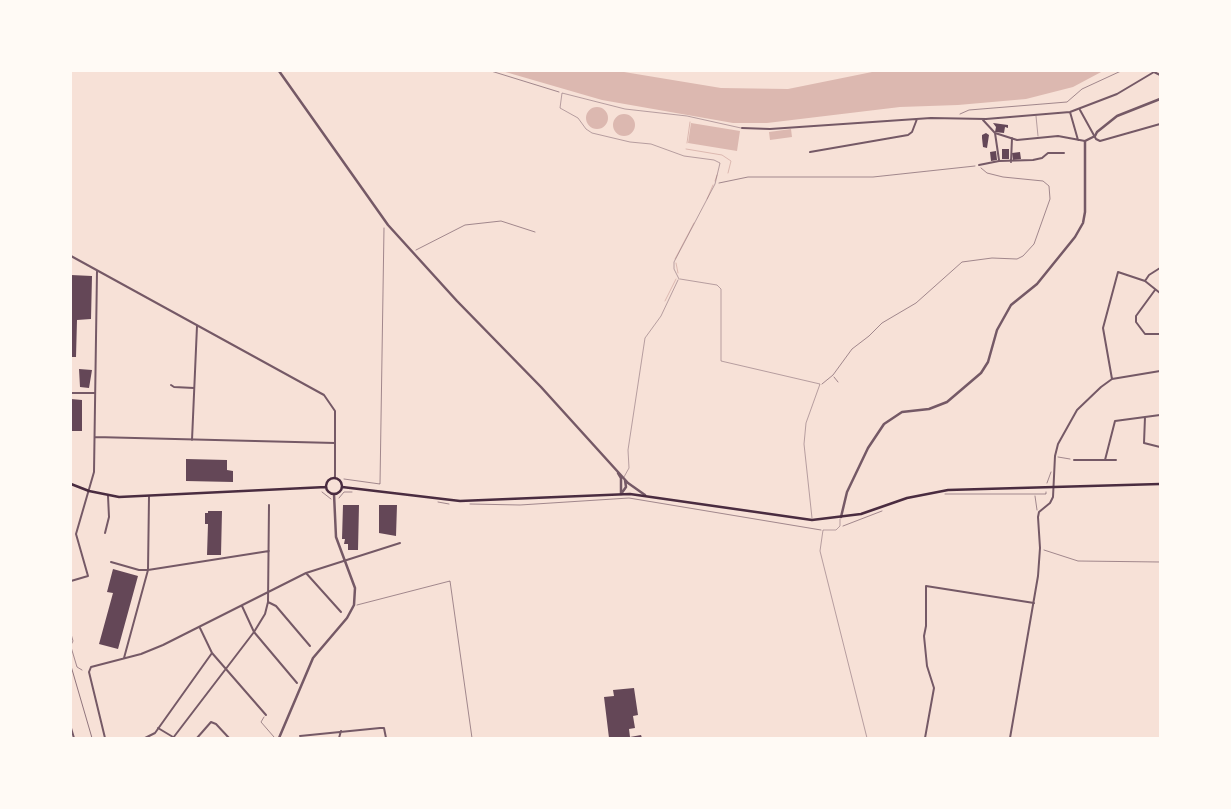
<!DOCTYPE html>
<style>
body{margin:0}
#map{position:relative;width:1231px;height:809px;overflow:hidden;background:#f7e1d7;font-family:"Roboto Serif",serif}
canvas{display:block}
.frame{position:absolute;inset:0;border:72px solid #fffaf5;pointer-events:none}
</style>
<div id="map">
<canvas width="1231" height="809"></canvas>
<div class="frame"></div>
</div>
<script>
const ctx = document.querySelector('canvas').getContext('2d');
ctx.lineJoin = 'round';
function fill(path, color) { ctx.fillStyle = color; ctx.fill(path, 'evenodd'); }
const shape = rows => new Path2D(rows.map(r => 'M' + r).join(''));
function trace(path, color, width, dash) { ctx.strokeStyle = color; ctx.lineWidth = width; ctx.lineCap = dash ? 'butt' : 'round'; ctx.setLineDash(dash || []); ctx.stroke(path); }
const water = shape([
 [502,71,618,71,721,88,788,89,877,71,1103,71,1073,87,1026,99,958,105,900,107,767,123,733,123,602,100],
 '586 118a11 11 0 1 1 22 0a11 11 0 1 1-22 0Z',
 '613 125a11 11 0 1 1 22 0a11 11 0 1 1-22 0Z',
 [691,123,740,131,737,151,688,143],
 [791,129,792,137,770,140,769,132]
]);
const stream = shape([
 [687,143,690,122],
 [686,149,722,155,731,161,728,173],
 [715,181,717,175],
 [707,199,713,185],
 [675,259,694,223],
 [676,263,678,273],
 [665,301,676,279]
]);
const building = shape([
 [993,123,1008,125,1008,128,1005,127,1004,133,995,132,996,127],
 [986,133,989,135,987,148,983,147,982,138,982,135],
 [1002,149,1009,149,1009,159,1002,159],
 [996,151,997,160,991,161,990,152],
 [1020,152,1021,159,1013,160,1012,153],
 [71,275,92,276,91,319,77,320,76,357,71,357],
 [79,369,92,370,89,388,80,387],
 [71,399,82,400,82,431,71,431],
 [186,459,227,460,227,470,233,471,233,482,186,481],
 [343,505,359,505,358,550,348,550,348,544,344,544,345,539,342,539],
 [379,505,397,505,396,536,379,533],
 [208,511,222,511,221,555,207,555,208,524,205,524,205,513,208,513],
 [113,569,138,576,118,649,99,644,113,593,107,592],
 [634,688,638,715,633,716,635,728,629,729,630,737,641,735,642,738,609,738,604,697,614,696,613,690]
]);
const path = shape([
 [491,71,559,92],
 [960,114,969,110,1067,102,1082,89,1121,71],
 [719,183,748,177,873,177,975,166],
 [416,250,465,225,501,221,535,232],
 [834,377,838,382],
 [822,384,833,375,852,349,869,336,882,323,916,303,962,262,992,258,1017,259,1023,256,1034,244,1050,199,1049,186,1043,181,1003,177,987,173,981,168],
 [1058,457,1070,459],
 [344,479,380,484,384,228],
 [1047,483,1051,472],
 [322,492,331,499],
 [945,494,1046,494,1046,492],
 [1035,496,1037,510],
 [339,498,344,492,352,492],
 [438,502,449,504],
 [470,504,520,505,629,498,821,530],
 [843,526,882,511],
 [1044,550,1078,561,1160,562],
 [357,605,450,581,472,738],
 [71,634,73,641,71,645],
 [71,647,77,667,82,670],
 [264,717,261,722,274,737]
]);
const service = shape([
 [1036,116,1038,136],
 [679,279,674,269,674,262,715,184,720,163,714,160,684,156,651,144,630,142,592,133,586,129,578,118,560,108,562,93,625,109,687,116,741,128],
 [680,279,717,285,721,289,721,361,820,384,806,423,804,444,812,518],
 [624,477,629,468,628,450,645,338,661,316,678,280],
 [840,519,840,526,836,530,823,530,820,551,867,738]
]);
const minor = shape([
 [1080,110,1096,139,1100,141,1160,124],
 [1070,112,1078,140],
 [983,120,995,133,1017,140,1058,136,1085,141],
 [742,128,770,129,931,118,986,119,1070,112,1117,94,1154,72,1160,75],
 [995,133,999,160],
 [810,152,908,135,912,132,917,119],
 [1011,162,1012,138],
 [979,165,999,161,1033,160,1042,158,1048,153,1064,153],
 [71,256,324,395,335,411,335,478],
 [1145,281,1149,275,1160,268],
 [1155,290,1136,316,1136,322,1145,334,1160,334],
 [1112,379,1103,328,1118,272,1145,281,1160,293],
 [171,385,174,387,194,388],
 [71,393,95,393],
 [1145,417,1144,443,1160,447],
 [95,437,335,443],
 [192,440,197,326],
 [1074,460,1116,460],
 [1105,460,1115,421,1160,415],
 [105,533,109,517,108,496],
 [111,562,139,570,148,570,269,551],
 [306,573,341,612],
 [71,581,88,576,76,534,94,472,97,271],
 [268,602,276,606,310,646],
 [242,606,254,632,297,683],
 [200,628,212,653,266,715],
 [124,658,148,570,149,497],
 [71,728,74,738],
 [158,728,173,737],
 [300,736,380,728,384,728,386,738],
 [105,738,89,672,91,667,141,654,163,645,306,573,400,543],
 [145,738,155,733,212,653],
 [173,738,254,632,265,614,268,602,269,505],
 [197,738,211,722,216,724,229,738],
 [339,738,341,731],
 [925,738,934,688,927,666,924,636,926,626,926,586,1034,603],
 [1010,738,1038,576,1040,548,1038,517,1039,512,1050,503,1053,497,1055,456,1058,444,1077,410,1101,387,1112,379,1160,371]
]);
const tertiary = shape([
 [279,71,388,225,457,301,541,387,628,483,645,495],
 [618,473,621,478,621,494],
 [621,494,626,487,625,480],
 [841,517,847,492,868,448,884,424,902,412,929,409,947,402,981,373,988,362,997,330,1011,305,1037,284,1075,237,1083,223,1085,212,1085,141,1095,136,1097,132,1117,116,1160,99],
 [279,738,313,658,347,618,354,605,355,588,336,537,334,494]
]);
const secondary = shape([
 '326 486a8 8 0 1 1 16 0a8 8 0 1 1-16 0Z',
 [71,484,89,491,119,497,326,487],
 [342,487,460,501,630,494,812,520,861,514,907,498,948,490,1160,484]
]);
const rail = shape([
 [71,666,92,738]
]);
fill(water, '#dcb8b0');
trace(stream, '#dcb8b0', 1);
fill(building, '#644757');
trace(path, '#4a2c40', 0.5);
trace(service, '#755966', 0.5);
trace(minor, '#755966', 2);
trace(tertiary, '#755966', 2.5);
trace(secondary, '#4a2c40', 2.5);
trace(rail, '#8f747c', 1);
</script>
